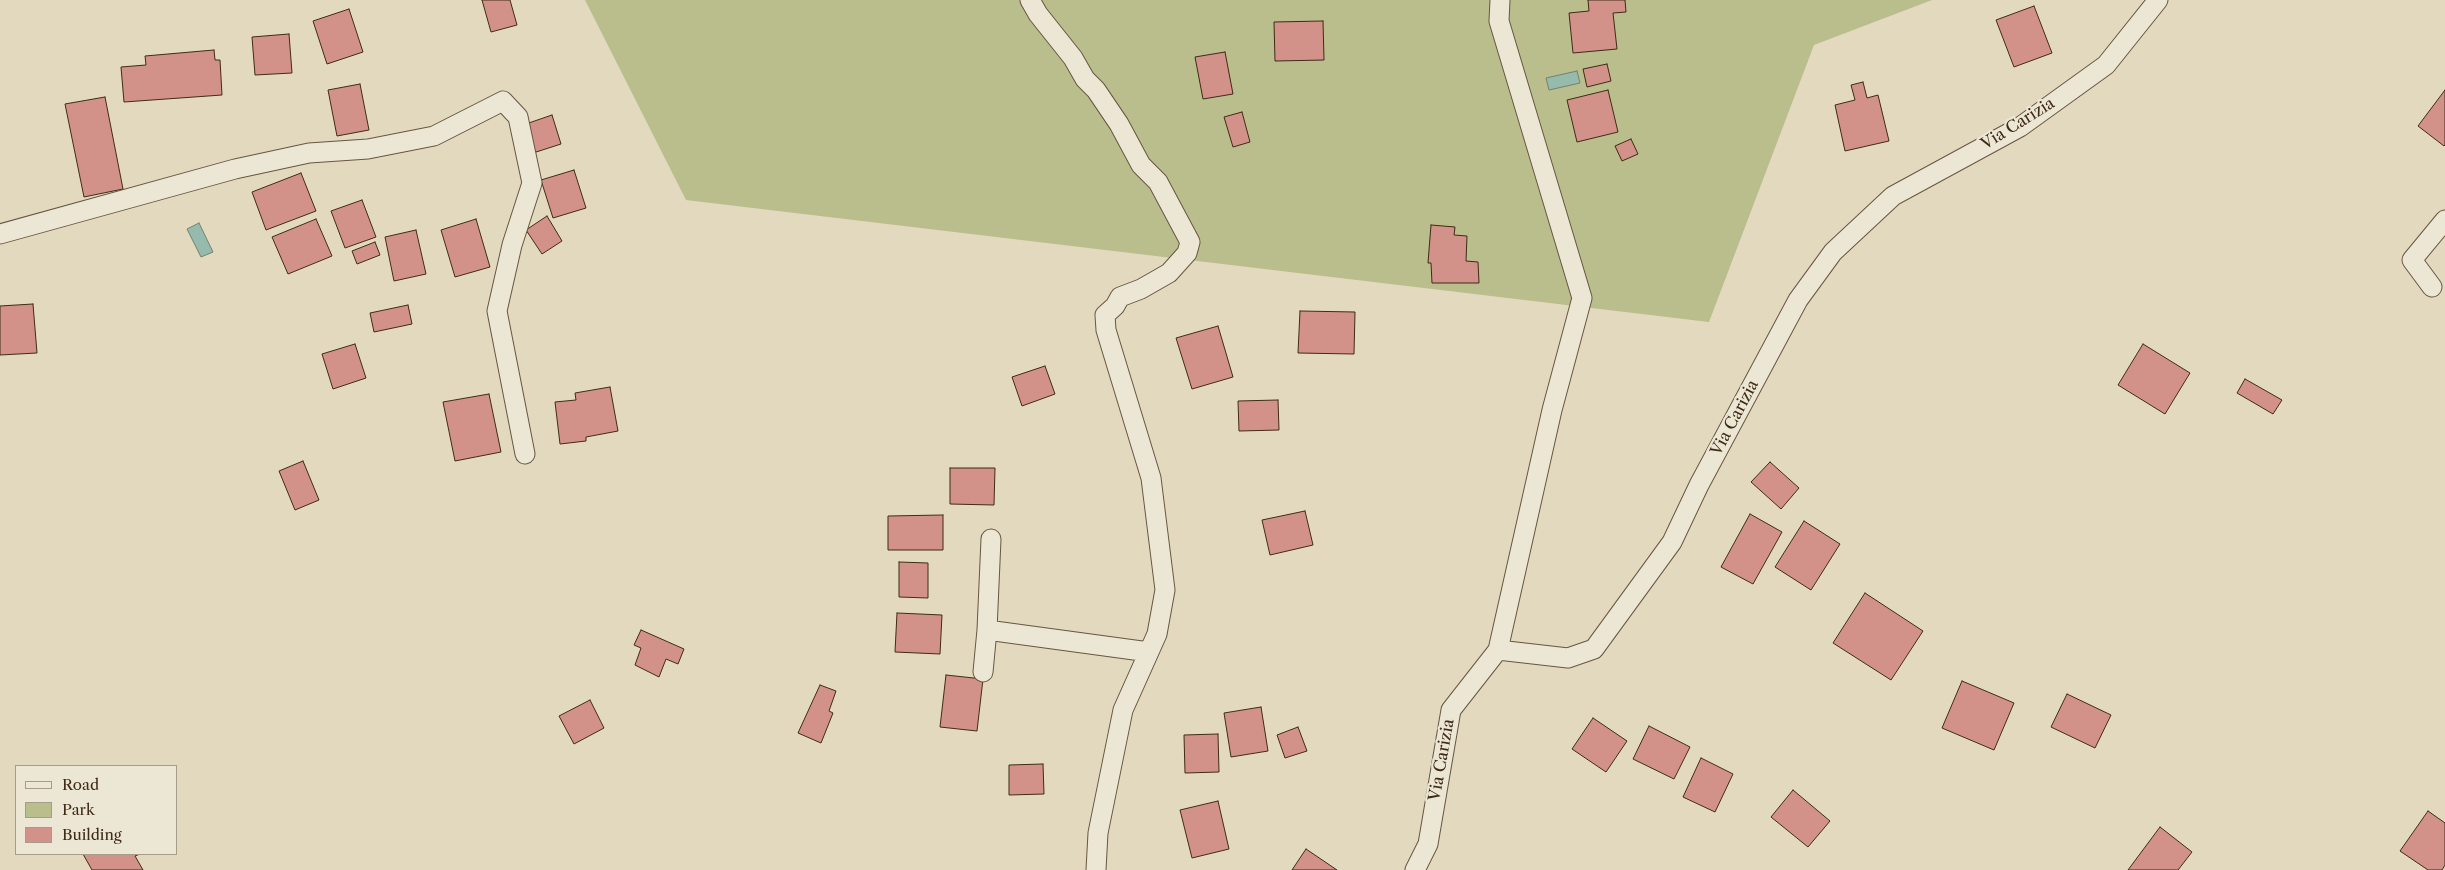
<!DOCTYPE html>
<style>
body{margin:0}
#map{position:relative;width:2445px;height:870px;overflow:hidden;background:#e2d9be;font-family:"Libre Caslon Text",serif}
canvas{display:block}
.legend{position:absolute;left:15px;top:765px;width:162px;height:90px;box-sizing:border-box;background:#ece6d5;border:1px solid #a79b89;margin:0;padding:6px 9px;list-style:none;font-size:15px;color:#3f2b16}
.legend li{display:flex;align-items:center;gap:10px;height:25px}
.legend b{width:25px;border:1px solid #a79b89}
</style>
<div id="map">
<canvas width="2445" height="870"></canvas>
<ul class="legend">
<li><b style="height:6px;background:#ece6d5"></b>Road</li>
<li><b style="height:14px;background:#babd8c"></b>Park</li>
<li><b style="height:14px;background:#d39289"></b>Building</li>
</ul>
</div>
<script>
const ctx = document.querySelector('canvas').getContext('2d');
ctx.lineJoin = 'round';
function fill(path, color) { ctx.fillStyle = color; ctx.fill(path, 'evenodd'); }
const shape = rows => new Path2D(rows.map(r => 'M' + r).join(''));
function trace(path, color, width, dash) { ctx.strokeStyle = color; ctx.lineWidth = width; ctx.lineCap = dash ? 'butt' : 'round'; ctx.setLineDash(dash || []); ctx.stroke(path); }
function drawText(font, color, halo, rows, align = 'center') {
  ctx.font = font + ' "Libre Caslon Text",serif'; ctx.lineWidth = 4.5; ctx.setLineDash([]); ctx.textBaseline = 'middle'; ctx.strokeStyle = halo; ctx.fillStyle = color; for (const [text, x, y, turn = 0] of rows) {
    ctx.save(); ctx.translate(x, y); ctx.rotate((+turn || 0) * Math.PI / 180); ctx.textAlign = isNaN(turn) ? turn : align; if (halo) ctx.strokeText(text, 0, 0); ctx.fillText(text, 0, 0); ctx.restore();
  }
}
const green = shape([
 [585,0,1932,0,1814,45,1709,322,686,200]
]);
const water = shape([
 [1577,71,1580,83,1549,90,1546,78,1577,71],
 [199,223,213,252,201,257,187,229,199,223]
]);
const building = shape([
 [482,0,510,0,517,25,491,32,482,0],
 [1588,0,1625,0,1626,12,1613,13,1617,49,1573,53,1569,13,1589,11,1588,0],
 [2034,6,2052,53,2014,67,1996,20,2034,6],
 [349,9,363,52,327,64,313,21,349,9],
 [1323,21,1324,60,1275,61,1274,22,1323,21],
 [289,34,292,73,255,75,252,37,289,34],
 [214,50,215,60,220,60,222,95,124,102,121,67,146,65,145,56,214,50],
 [1225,52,1233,94,1203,99,1195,57,1225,52],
 [1607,64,1611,81,1587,87,1583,69,1607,64],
 [1863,82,1867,98,1878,95,1889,141,1845,151,1835,105,1855,100,1851,85,1863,82],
 [360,84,369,130,337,136,328,90,360,84],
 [1608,90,1618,132,1577,142,1567,100,1608,90],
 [2445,90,2445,145,2444,146,2418,126,2445,90],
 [105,97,123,189,84,197,65,104,105,97],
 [1242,112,1250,142,1233,147,1224,117,1242,112],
 [552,115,561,144,533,153,523,125,552,115],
 [1631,139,1638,154,1622,161,1615,146,1631,139],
 [574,170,586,208,553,218,541,180,574,170],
 [301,173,316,211,266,230,252,192,301,173],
 [362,200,376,237,345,248,331,211,362,200],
 [547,216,562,241,542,254,526,230,547,216],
 [316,219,332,256,288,274,272,237,316,219],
 [476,219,490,267,455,277,441,230,476,219],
 [1431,225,1455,227,1454,235,1467,236,1466,261,1478,262,1479,283,1432,283,1431,263,1428,263,1431,225],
 [416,230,426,274,394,281,385,237,416,230],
 [375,242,380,255,357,264,352,251,375,242],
 [33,304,37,353,0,355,0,306,33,304],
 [408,305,412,324,374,332,370,313,408,305],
 [1300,311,1355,312,1354,354,1298,353,1300,311],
 [1218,326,1233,377,1192,389,1176,338,1218,326],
 [355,344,366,378,333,389,322,354,355,344],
 [2143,344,2190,373,2165,414,2118,385,2143,344],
 [1045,366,1055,394,1022,406,1012,377,1045,366],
 [2245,379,2282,400,2273,414,2237,393,2245,379],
 [610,387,618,431,586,437,586,441,560,444,555,402,576,400,575,393,610,387],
 [489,394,501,452,455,461,443,402,489,394],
 [1278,400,1279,430,1239,431,1238,401,1278,400],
 [303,461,319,500,295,510,279,471,303,461],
 [1770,462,1799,488,1781,509,1751,482,1770,462],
 [950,468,995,468,994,505,950,504,950,468],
 [1305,511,1313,545,1270,555,1262,520,1305,511],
 [1750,514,1782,532,1753,584,1721,567,1750,514],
 [943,515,943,550,888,550,888,516,943,515],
 [1804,521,1840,544,1811,590,1775,567,1804,521],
 [899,562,928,563,928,598,899,597,899,562],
 [1865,593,1923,631,1891,680,1833,643,1865,593],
 [897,613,942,615,940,654,895,652,897,613],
 [641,630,684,649,678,664,666,659,659,677,635,665,641,648,634,645,641,630],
 [946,675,983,679,977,731,940,727,946,675],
 [1962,681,2014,703,1994,750,1942,728,1962,681],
 [820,685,836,691,829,711,833,713,821,743,798,733,820,685],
 [2067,694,2111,715,2095,748,2051,727,2067,694],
 [590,700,604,728,574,744,559,716,590,700],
 [1261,707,1268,751,1231,757,1224,713,1261,707],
 [1593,718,1627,741,1606,772,1572,749,1593,718],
 [1649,726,1690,747,1674,779,1633,759,1649,726],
 [1298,727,1307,751,1285,758,1277,735,1298,727],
 [1218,734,1219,772,1185,773,1184,735,1218,734],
 [1701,758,1733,774,1715,812,1683,797,1701,758],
 [1043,764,1044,794,1009,795,1009,765,1043,764],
 [1793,790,1830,821,1808,847,1771,817,1793,790],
 [1218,801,1229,849,1192,858,1180,810,1218,801],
 [2428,811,2445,823,2445,865,2442,870,2428,870,2400,851,2428,811],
 [2160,827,2192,852,2178,870,2128,870,2160,827],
 [1306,849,1337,870,1292,870,1306,849],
 [83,854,140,854,135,856,143,870,92,870,83,854]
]);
const street = shape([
 [1030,0,1038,14,1073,58,1085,79,1096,90,1119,124,1141,165,1158,182,1190,242,1187,253,1169,273,1141,289,1120,297,1115,306,1105,315,1106,330,1151,478,1165,590,1157,634,1123,710,1098,833,1096,870],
 [0,234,235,169,309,153,368,149,434,136,503,101,518,117,532,183,512,245,497,311,525,454],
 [2432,287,2412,260,2445,220],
 [991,539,987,630,1149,652],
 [1498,650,1552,410,1582,298,1499,21,1500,0],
 [983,672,987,630],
 [1415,870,1428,844,1451,710,1498,650,1568,658,1594,649,1672,542,1699,485,1798,300,1833,252,1893,196,2020,127,2106,65,2158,0]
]);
const streetNames = [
 ["Via Carizia",2018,124,-32],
 ["Via Carizia",1735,418,-62],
 ["Via Carizia",1442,760,-80]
];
fill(green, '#babd8c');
fill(water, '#96bbac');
trace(water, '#738170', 1);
fill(building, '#d39289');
trace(building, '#3f2b16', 1);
trace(street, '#685640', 21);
trace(street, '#ece6d5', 19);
drawText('16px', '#3f2b16', '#ece6d5', streetNames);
</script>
